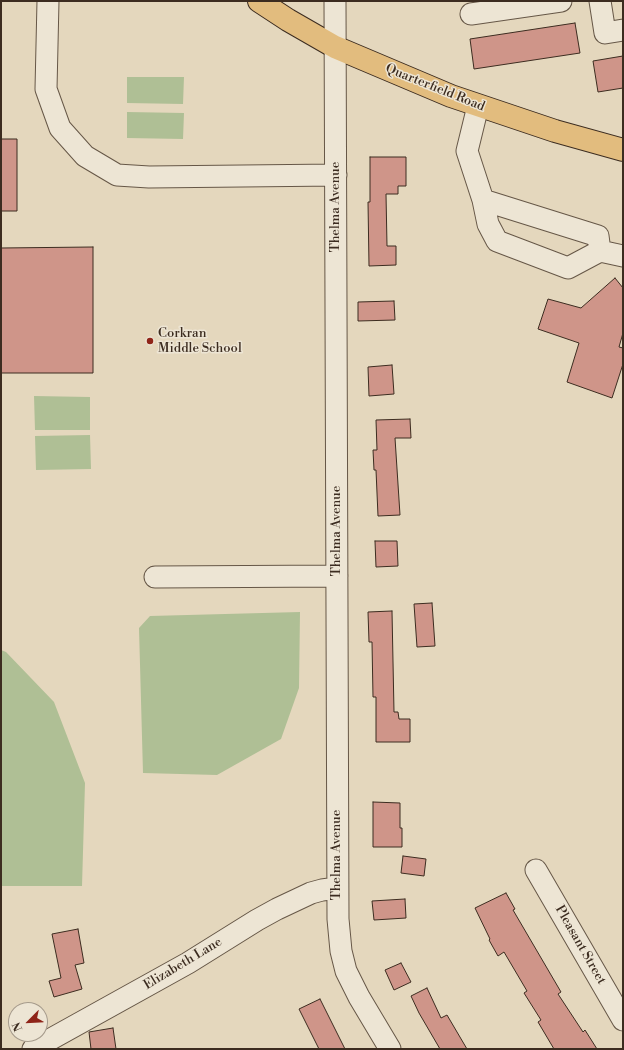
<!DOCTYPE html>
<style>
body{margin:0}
#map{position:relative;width:624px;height:1050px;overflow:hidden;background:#e4d7bd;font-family:"Libre Bodoni",serif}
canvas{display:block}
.frame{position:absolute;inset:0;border:2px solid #3c2c20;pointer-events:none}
.north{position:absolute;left:8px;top:1002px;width:40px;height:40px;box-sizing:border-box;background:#ede5d4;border:1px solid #a69b8c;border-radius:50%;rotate:246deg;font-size:11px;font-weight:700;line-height:16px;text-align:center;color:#3c2c20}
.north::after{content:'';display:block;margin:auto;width:14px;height:18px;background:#8f2418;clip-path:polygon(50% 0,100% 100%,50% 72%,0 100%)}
</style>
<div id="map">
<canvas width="624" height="1050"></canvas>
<div class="frame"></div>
<div class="north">N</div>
</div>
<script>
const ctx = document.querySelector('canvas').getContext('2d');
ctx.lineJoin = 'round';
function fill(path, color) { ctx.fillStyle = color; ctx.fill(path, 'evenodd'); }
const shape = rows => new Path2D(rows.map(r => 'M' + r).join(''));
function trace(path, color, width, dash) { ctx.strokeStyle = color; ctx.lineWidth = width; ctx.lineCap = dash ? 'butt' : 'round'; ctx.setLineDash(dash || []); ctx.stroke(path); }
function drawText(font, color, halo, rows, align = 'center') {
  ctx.font = font + ' "Libre Bodoni",serif'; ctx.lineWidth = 3; ctx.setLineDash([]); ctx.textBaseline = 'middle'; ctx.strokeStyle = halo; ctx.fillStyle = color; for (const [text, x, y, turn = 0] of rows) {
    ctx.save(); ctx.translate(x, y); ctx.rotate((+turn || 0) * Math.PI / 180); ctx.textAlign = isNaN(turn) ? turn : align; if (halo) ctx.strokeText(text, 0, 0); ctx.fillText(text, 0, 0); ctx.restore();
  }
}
const green = shape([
 [127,77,184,77,183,104,127,103],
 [127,112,184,113,183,139,127,138],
 [34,396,90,397,90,430,35,430],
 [90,435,91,469,36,470,35,436],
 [300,612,299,688,281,739,217,775,143,773,139,628,150,616],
 [1,650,6,652,54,702,85,783,82,886,1,886]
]);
const building = shape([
 [575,23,580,53,474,69,470,39,575,23],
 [623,56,623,88,598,92,593,61,623,56],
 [1,139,17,139,17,211,1,211,1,139],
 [370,157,406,157,406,186,398,186,398,194,386,194,387,246,396,246,396,265,369,266,368,202,370,202,370,157],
 [93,247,93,373,1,373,1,248,93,247],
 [615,278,623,288,623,333,619,347,623,348,623,364,612,398,567,382,579,343,538,329,548,299,581,308,615,278],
 [394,301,395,320,358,321,358,302,394,301],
 [392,365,394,394,369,396,368,367,392,365],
 [410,419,411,438,395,438,400,515,378,516,376,470,374,470,373,450,377,450,376,420,410,419],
 [375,541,397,541,398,566,376,567,375,541],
 [432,603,435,646,417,647,414,604,432,603],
 [392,611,394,712,398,712,399,719,410,719,410,742,376,742,376,697,373,697,372,642,369,642,368,612,392,611],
 [373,802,400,803,400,828,402,828,402,847,373,847,373,802],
 [403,856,426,859,424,876,401,873,403,856],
 [506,893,515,909,513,910,561,992,558,994,583,1032,585,1030,597,1049,554,1049,538,1022,541,1020,524,993,527,991,504,952,498,956,489,940,490,939,475,908,506,893],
 [405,899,406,918,374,920,372,901,405,899],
 [78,929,84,963,75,965,82,989,54,997,49,981,61,978,52,934,78,929],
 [401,963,411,982,394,990,385,970,401,963],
 [427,988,441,1018,447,1015,467,1049,440,1049,419,1013,411,996,427,988],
 [320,999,345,1049,319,1049,299,1009,320,999],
 [113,1028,116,1049,91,1049,89,1032,113,1028]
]);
const minor = shape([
 [48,1,46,89,60,128,85,156,117,175,149,177,336,175],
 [335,1,338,919,341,951,346,971,359,997,390,1049],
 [600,1,605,33,623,30],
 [471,14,561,1],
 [478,106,467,151,483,200,488,224,497,241,568,268,600,251,598,236,483,200],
 [600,251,623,256],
 [155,577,337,576],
 [536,870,623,1020],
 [33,1049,188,963,257,920,277,909,311,893,322,890,337,888]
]);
const major = shape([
 [259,1,288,20,335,47,451,96,555,131,623,150]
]);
const markers = [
 [150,341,4,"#8f2418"]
];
const streetNames = [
 ["Quarterfield Road",435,88,22],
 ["Thelma Avenue",336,207,-90],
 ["Thelma Avenue",337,531,-90],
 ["Thelma Avenue",337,855,-90],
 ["Pleasant Street",580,945,60],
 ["Elizabeth Lane",183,964,-31]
];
const poiNames = [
 ["Corkran",158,334],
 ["Middle School",158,349]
];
fill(green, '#afbf95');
fill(building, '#cf9589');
trace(building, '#3c2c20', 1);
trace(minor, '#665747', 23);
trace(major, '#3c2c20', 24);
trace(minor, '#ede5d4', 21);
trace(major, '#e2bc7e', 22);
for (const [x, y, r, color] of markers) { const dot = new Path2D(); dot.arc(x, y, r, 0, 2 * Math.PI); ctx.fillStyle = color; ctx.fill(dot); trace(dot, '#ede5d4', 1.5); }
drawText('13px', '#3c2c20', '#ede5d4', streetNames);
drawText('13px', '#3c2c20', '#ede5d4', poiNames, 'left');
</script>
